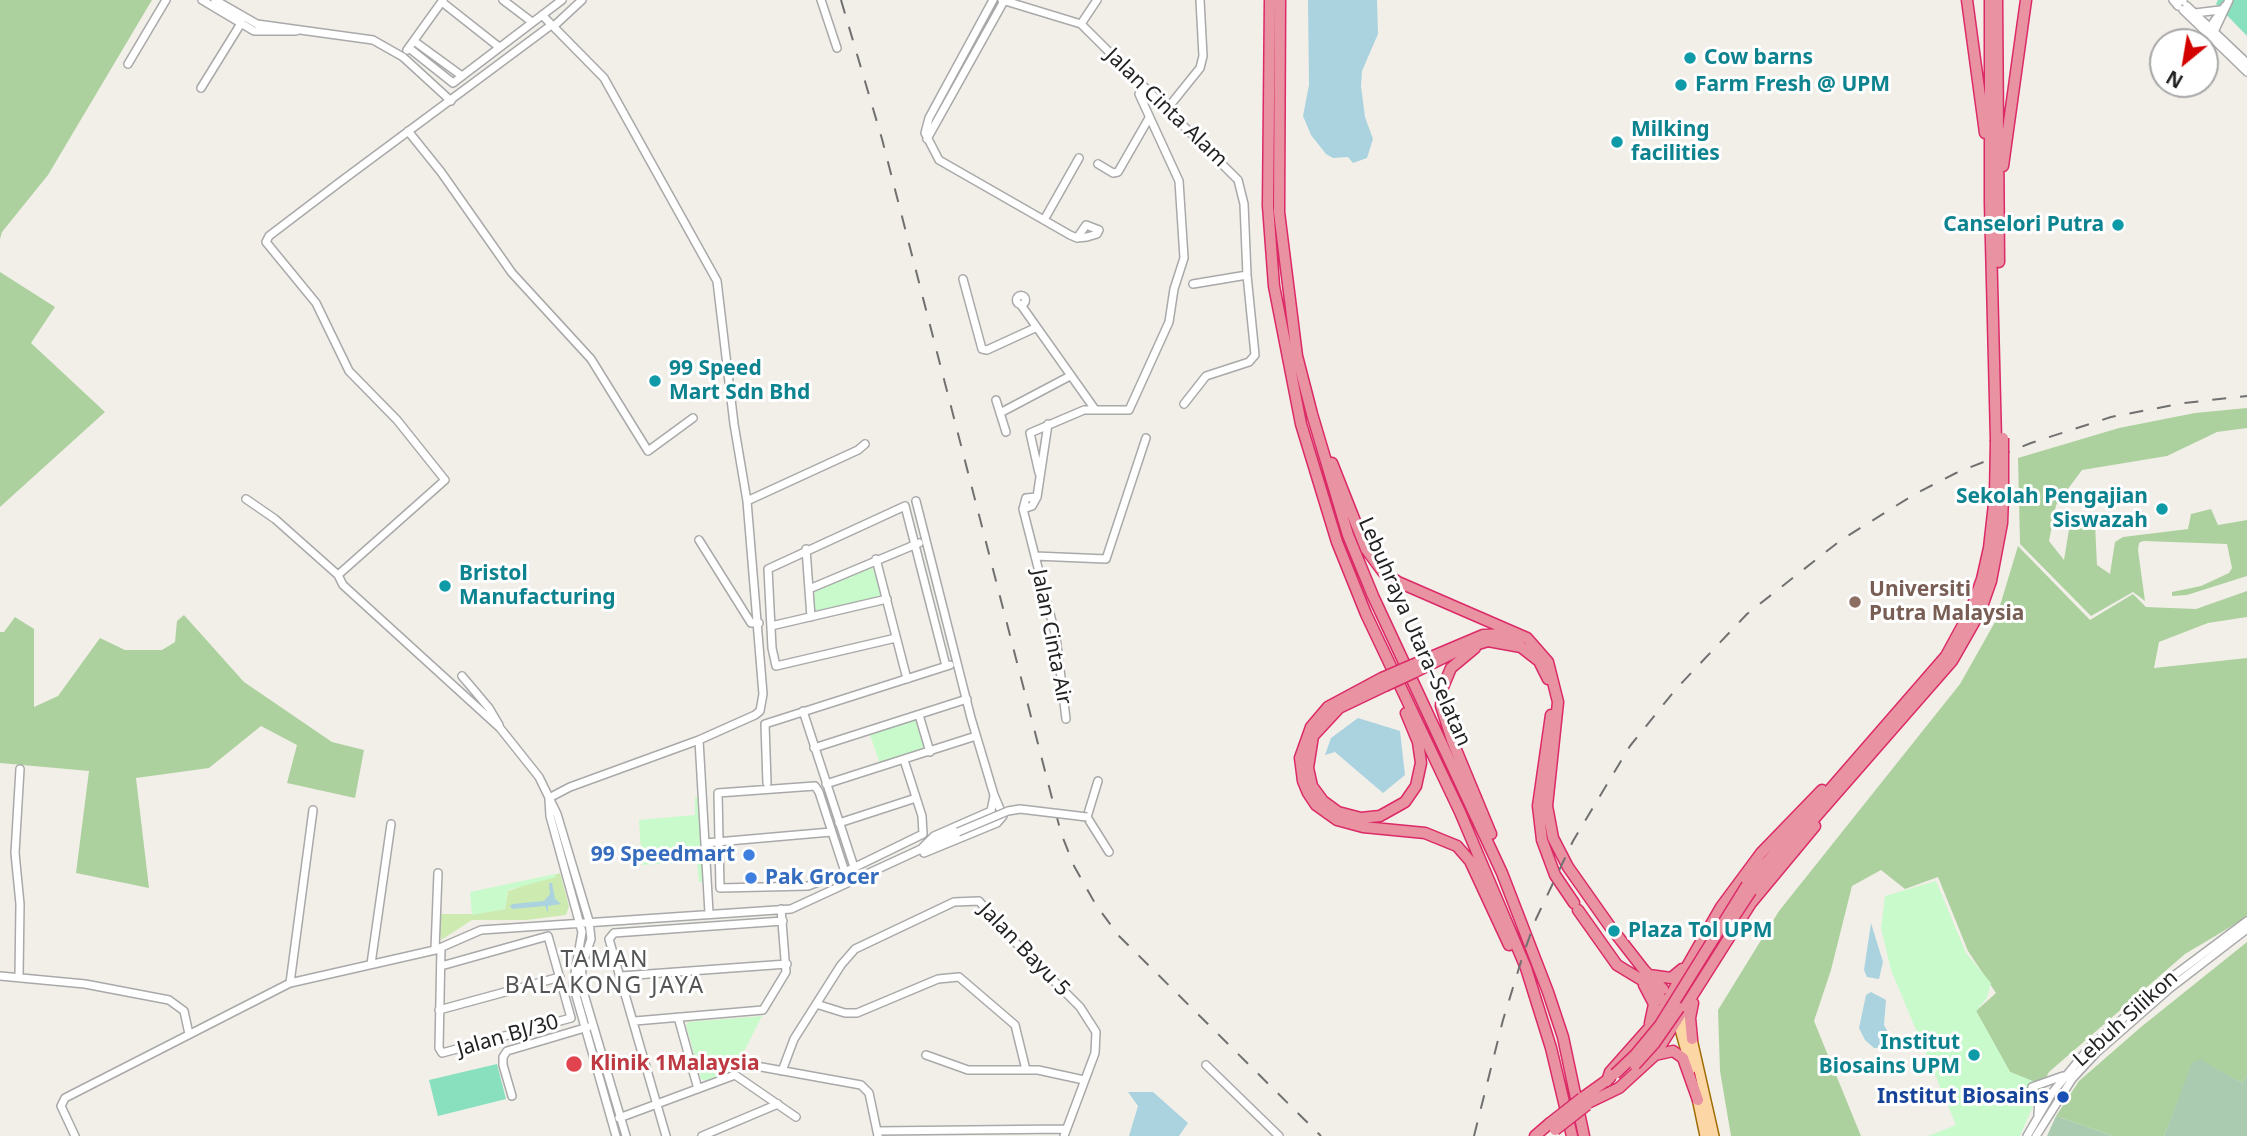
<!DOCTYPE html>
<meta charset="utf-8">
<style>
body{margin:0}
#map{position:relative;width:2247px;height:1136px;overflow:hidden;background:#f2efe9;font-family:"Noto Sans",sans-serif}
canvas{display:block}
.north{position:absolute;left:2149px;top:28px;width:70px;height:70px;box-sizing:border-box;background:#fff;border:2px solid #a7a7a7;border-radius:50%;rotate:210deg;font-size:19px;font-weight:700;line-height:28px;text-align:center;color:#222}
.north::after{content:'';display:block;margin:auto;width:24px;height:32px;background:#d40000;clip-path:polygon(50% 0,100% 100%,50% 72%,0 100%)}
</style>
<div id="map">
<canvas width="2247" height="1136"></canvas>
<div class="north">N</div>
</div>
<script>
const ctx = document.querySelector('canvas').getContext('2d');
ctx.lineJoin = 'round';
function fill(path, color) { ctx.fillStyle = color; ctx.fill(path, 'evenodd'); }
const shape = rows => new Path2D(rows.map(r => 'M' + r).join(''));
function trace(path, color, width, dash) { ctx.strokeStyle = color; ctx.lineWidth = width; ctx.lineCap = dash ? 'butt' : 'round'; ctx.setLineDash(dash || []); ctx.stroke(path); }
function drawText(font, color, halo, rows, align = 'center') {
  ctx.font = font + ' "Noto Sans",sans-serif'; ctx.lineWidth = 6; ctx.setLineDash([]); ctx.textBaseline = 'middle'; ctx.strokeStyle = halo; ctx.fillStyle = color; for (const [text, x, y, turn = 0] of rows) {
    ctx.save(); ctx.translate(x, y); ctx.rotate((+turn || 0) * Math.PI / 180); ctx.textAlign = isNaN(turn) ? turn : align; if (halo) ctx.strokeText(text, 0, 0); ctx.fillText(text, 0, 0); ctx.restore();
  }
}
const grass = shape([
 [560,873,569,906,566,915,526,920,472,920,441,940,438,914,472,914,505,909,508,891]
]);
const forest = shape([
 [0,0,152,0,48,175,2,232,0,239],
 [0,272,55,307,31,343,105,412,0,507],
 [2247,408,2247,428,2217,432,2167,456,2082,470,2056,505,2049,541,2064,560,2071,517,2095,524,2097,565,2110,574,2115,542,2123,537,2188,529,2191,514,2211,509,2218,525,2247,520,2247,576,2187,595,2172,596,2172,592,2201,586,2229,573,2232,568,2227,544,2143,541,2139,543,2138,550,2145,601,2133,592,2091,616,2020,544,2018,458,2119,428,2195,413],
 [2018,546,2090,620,2133,594,2146,607,2196,609,2247,591,2247,617,2208,623,2159,642,2154,668,2247,658,2247,917,2185,954,2049,1072,2042,1085,2010,1072,1976,1011,1996,993,1968,951,1938,877,1905,889,1881,870,1852,886,1831,970,1814,1021,1861,1136,1731,1136,1720,1071,1718,1010,1779,911,1960,684,1995,622],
 [184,615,244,682,332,742,364,750,355,798,287,783,297,745,261,726,209,768,136,778,149,888,76,873,89,771,0,763,0,632,4,632,15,617,34,629,34,707,58,696,100,638,125,650,162,650,175,642,177,621],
 [2247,942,2247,1074,2242,1083,2200,1060,2193,1063,2164,1136,2113,1136,2056,1116,2079,1081,2141,1027]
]);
const cemetery = shape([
 [2200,1059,2242,1083,2247,1074,2247,1136,2164,1136,2192,1063],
 [2056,1116,2113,1136,2047,1136]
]);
const park = shape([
 [872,567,884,596,817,612,813,607,815,591],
 [917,719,927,749,880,764,870,735],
 [695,797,701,797,705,882,699,882,697,861,642,865,639,820,695,815],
 [555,874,556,877,508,890,505,909,472,915,470,892],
 [1936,881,1966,953,1991,983,1987,998,1976,1011,2010,1072,2042,1085,2020,1136,1928,1136,1956,1125,1891,970,1881,928,1885,896],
 [762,1016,735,1069,706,1081,701,1079,686,1025,688,1022]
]);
const pitch = shape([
 [2218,0,2247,0,2247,36,2216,4],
 [497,1064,506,1099,438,1116,429,1080]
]);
const water = shape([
 [1308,0,1377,0,1378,34,1362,71,1361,86,1365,117,1373,139,1367,158,1353,163,1348,157,1333,158,1326,154,1311,135,1303,116,1309,85],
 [1358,718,1400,731,1405,775,1383,793,1335,752,1325,755,1331,738],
 [549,883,552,883,555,899,561,904,548,906,548,913,545,906,512,909,510,906,513,904,544,901,550,894],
 [1871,923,1883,962,1879,979,1867,977,1864,970],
 [1871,992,1886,1000,1884,1025,1893,1041,1893,1045,1886,1048,1874,1048,1865,1040,1859,1028,1866,995],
 [1128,1092,1153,1092,1188,1123,1179,1136,1129,1136,1138,1106]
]);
const minor = shape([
 [202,0,254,31,296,31],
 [215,0,257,24,373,40,403,57,451,101],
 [503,0,532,22],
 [821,0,837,48],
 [993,0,929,118,925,133,939,160,1070,235,1077,238,1087,237,1097,234,1099,230,1086,225,1077,238],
 [1002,0,1081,24,1238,180,1244,204,1247,275,1255,355,1249,362,1206,376,1184,404],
 [2173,0,2178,6],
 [2181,0,2183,1],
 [442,2,499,47],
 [2187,6,2247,63],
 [2183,10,2247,72],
 [2195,13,2220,10],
 [542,15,604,78,717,281,734,424,747,501,763,694,760,711,755,715,699,740,570,787,549,798],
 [1081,24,1097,0],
 [554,26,582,0],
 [2208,30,2225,6],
 [2213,34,2229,0],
 [414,41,462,76],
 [409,48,453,83,562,0],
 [407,50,443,0],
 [128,64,166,0],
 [201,88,240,25,241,22,235,16],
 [1167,109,1200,68,1203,56,1200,0],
 [408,131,441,172,512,273,591,359,648,451,693,418],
 [927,139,1004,1],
 [1098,164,1113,173,1118,172,1149,118],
 [1044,220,1079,158],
 [963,279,982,349,987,350,1035,328],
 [1193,284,1247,275],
 '1016.5 300a4.5 4.5 0 1 1 9 0a4.5 4.5 0 1 1-9 0Z',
 [1021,305,1094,408],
 [996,400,1006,432],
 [1000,413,1070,376],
 [1048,424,1037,497,1032,506,1023,509,1035,556,1106,559,1146,438],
 [1039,473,1030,433,1084,410,1129,410,1169,322,1174,289,1184,258,1179,181,1139,94,1144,88],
 [246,499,275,519,338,575,343,585,500,728,539,777,557,814,589,921,591,939,582,966,581,984,626,1136],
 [747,501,858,450,865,444],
 [916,501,971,718,994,795,1003,816,997,823,924,853],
 [1023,509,1026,498,1037,497],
 [699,540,751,623,759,623],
 [806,549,811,617],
 [1035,556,1056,637,1066,719],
 [876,559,907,679],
 [338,575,445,480,397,420,349,371,316,303,266,242,269,236,340,182,550,26],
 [809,589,919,543],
 [771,626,887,599],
 [896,638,776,666,772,648,768,569,905,506,946,666],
 [462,676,489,708,499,725],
 [803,711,855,870],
 [919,715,930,752],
 [699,740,709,913],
 [814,748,967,699],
 [1098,781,1087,817,1109,852],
 [767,783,765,724,950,665],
 [826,784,976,736],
 [549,799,550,816,582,932,573,985,616,1136],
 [839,823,916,798],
 [705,843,831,832],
 [923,847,934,836,991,811,994,796],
 [849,882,845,872,819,792,815,786,718,793,720,888,808,886,845,872,923,834,922,816,904,760],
 [441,948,439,1048,442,1053,571,1018,548,936,441,966],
 [435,950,438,873],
 [371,964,391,824],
 [0,976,85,984,169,1000,184,1011,189,1034],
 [621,976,787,964],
 [19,977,20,904,15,853,20,769],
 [290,983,313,810],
 [816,1004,845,1013,857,1013,938,979,959,977,1015,1025,1026,1070],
 [439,1010,560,977],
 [678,1017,698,1089],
 [635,1021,763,1010,786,972,781,909],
 [926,1055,968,1070,1038,1070,1084,1080],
 [745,1064,861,1085,869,1093,878,1136],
 [1206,1065,1279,1136],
 [782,1071,794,1039,841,965,855,949,954,902,979,901,1009,936,1080,1007,1096,1032,1095,1053,1064,1136],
 [512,1096,503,1065,503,1057,507,1051,588,1027],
 [2038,1114,2039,1099,2032,1087,2063,1076],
 [619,1118,735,1075,796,1117],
 [877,1131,1065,1129],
 [75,1136,61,1106,65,1098,290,983,435,950,481,930,791,909,958,832],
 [666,1136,609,939,614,933,783,921],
 [702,1136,778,1104],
 [2027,1136,2052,1093,2089,1048,2164,983,2247,921],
 [2036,1136,2072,1079,2096,1053,2169,989,2247,929]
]);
const major = shape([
 [1682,1015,1692,1039,1714,1136],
 [1678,1022,1691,1069],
 [1696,1093,1705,1136]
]);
const highway = shape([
 [1270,0,1268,206,1274,286,1301,424,1337,542,1366,614,1460,812,1526,968,1551,1048,1572,1136],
 [1280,0,1279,212,1297,356,1312,414,1348,535,1373,596,1502,873,1548,992,1563,1037,1584,1136],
 [1967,0,1985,133],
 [1990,0,1990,203,1996,440],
 [1997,0,1999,262],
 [2003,166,2026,0],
 [1332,463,1366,549,1383,572,1398,582,1527,638,1548,662,1558,702,1547,806,1553,838,1568,867,1611,928],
 [1475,648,1451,668,1443,687,1441,706,1452,740,1491,834],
 [1412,665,1483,635,1506,634,1520,639],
 [1415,672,1459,650,1488,641,1521,647,1539,661,1548,679],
 [1382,678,1328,707,1311,727,1300,758,1303,781,1308,793,1316,805,1337,820,1363,827,1425,833,1457,846,1470,861,1509,945],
 [1385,686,1339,708,1313,736,1308,768,1312,786,1323,801,1338,812,1361,818,1380,816,1405,802,1416,786,1421,763,1418,742,1406,713],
 [1551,715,1538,806,1542,840,1555,875,1574,903],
 [1747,885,1946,656,1971,610,1982,579,1989,548,1995,495],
 [1751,891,1952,661,1980,612,1991,581,2002,523,2003,496],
 [1578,910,1617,965,1650,985,1669,1008],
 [1616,934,1644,970,1663,989],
 [1649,975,1671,978,1682,969],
 [1644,985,1654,1004,1650,1023],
 [1692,1039,1690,1018,1693,1003],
 [1655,1055,1673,1051,1683,1058,1698,1100],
 [1607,1081,1610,1072,1657,1019,1721,907,1761,853,1822,790],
 [1582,1098,1610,1078],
 [1590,1102,1619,1088,1654,1056,1751,903,1815,826],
 [1535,1136,1550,1123]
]);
const rail = shape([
 [841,0,882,139,1061,833,1074,866,1096,905,1119,936,1321,1136],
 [1474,1136,1503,1020,1523,955,1536,919,1573,841,1630,746,1676,689,1747,614,1841,540,1915,494,1956,473,2031,443,2111,417,2184,403,2247,396]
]);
const minorBridge = shape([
 [958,832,1008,811,1020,809,1087,817]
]);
const highwayBridge = shape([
 [2003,438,2003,496],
 [1995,495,1996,440],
 [1382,678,1412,665],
 [1385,686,1415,672],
 [1730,923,1751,891],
 [1635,1065,1654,1044,1679,1008],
 [1615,1074,1636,1054,1660,1025,1747,885],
 [1550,1123,1582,1098],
 [1555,1130,1587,1105]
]);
const markers = [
 [1690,58,7,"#0f9aa8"],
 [1681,85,7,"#0f9aa8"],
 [1617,142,7,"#0f9aa8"],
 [2118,225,7,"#0f9aa8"],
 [655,381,7,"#0f9aa8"],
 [2162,509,7,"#0f9aa8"],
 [445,586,7,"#0f9aa8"],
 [1855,602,7,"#8d6e63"],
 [749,855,7,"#3f7fe0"],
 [751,878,7,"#3f7fe0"],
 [1614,931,7,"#0f9aa8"],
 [1974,1055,7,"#0f9aa8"],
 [574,1064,9,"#e0444e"],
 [2063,1097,7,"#1a4fb4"]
];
const cultureNames = [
 ["Cow barns",1704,58],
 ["Farm Fresh @ UPM",1695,85],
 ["Milking",1631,130],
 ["facilities",1631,154],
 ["Canselori Putra",2104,225,"right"],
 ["99 Speed",669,369],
 ["Mart Sdn Bhd",669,393],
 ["Sekolah Pengajian",2148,497,"right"],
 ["Siswazah",2148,521,"right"],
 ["Bristol",459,574],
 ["Manufacturing",459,598],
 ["Plaza Tol UPM",1628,931],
 ["Institut",1960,1043,"right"],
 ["Biosains UPM",1960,1067,"right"]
];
const streetNames = [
 ["Jalan Cinta Alam",1166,108,44],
 ["Lebuhraya Utara–Selatan",1414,632,66],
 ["Jalan Cinta Air",1051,637,79],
 ["Jalan Bayu 5",1024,950,46],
 ["Lebuh Silikon",2126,1019,-42],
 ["Jalan BJ/30",508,1036,-16]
];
const educationNames = [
 ["Universiti",1869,590],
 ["Putra Malaysia",1869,614]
];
const shopNames = [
 ["99 Speedmart",735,855],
 ["Pak Grocer",765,878,"left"]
];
const healthNames = [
 ["Klinik 1Malaysia",590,1064]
];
const transitNames = [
 ["Institut Biosains",2049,1097]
];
const neighbourhoodNames = [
 ["TAMAN",605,960],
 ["BALAKONG JAYA",605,986]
];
fill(grass, '#cdebb0');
fill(forest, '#add19e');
fill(cemetery, '#aacbaf');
fill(park, '#c8facc');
fill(pitch, '#88e0be');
fill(water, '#aad3df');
trace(minor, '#a9a9a9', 10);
trace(major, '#a06b00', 12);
trace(highway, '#dc2a67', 13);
trace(minor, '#fff', 7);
trace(major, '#fcd6a4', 9);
trace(highway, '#e892a2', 10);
trace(rail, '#707070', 2, [14, 14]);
trace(minorBridge, '#a9a9a9', 10, []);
trace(highwayBridge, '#dc2a67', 13, []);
trace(minorBridge, '#fff', 7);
trace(highwayBridge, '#e892a2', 10);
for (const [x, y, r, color] of markers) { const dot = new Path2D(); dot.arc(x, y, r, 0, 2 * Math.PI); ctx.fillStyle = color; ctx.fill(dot); trace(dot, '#fff', 2.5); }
drawText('bold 21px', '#0d838f', '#fff', cultureNames, 'left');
drawText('21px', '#222', '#fff', streetNames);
drawText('bold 21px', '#785e54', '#fff', educationNames, 'left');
drawText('bold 21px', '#366cbe', '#fff', shopNames, 'right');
drawText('bold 21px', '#be3a42', '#fff', healthNames, 'left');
drawText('bold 21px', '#164399', '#fff', transitNames, 'right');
ctx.letterSpacing = '2px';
drawText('23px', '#555', '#fff', neighbourhoodNames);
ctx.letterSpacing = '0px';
</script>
